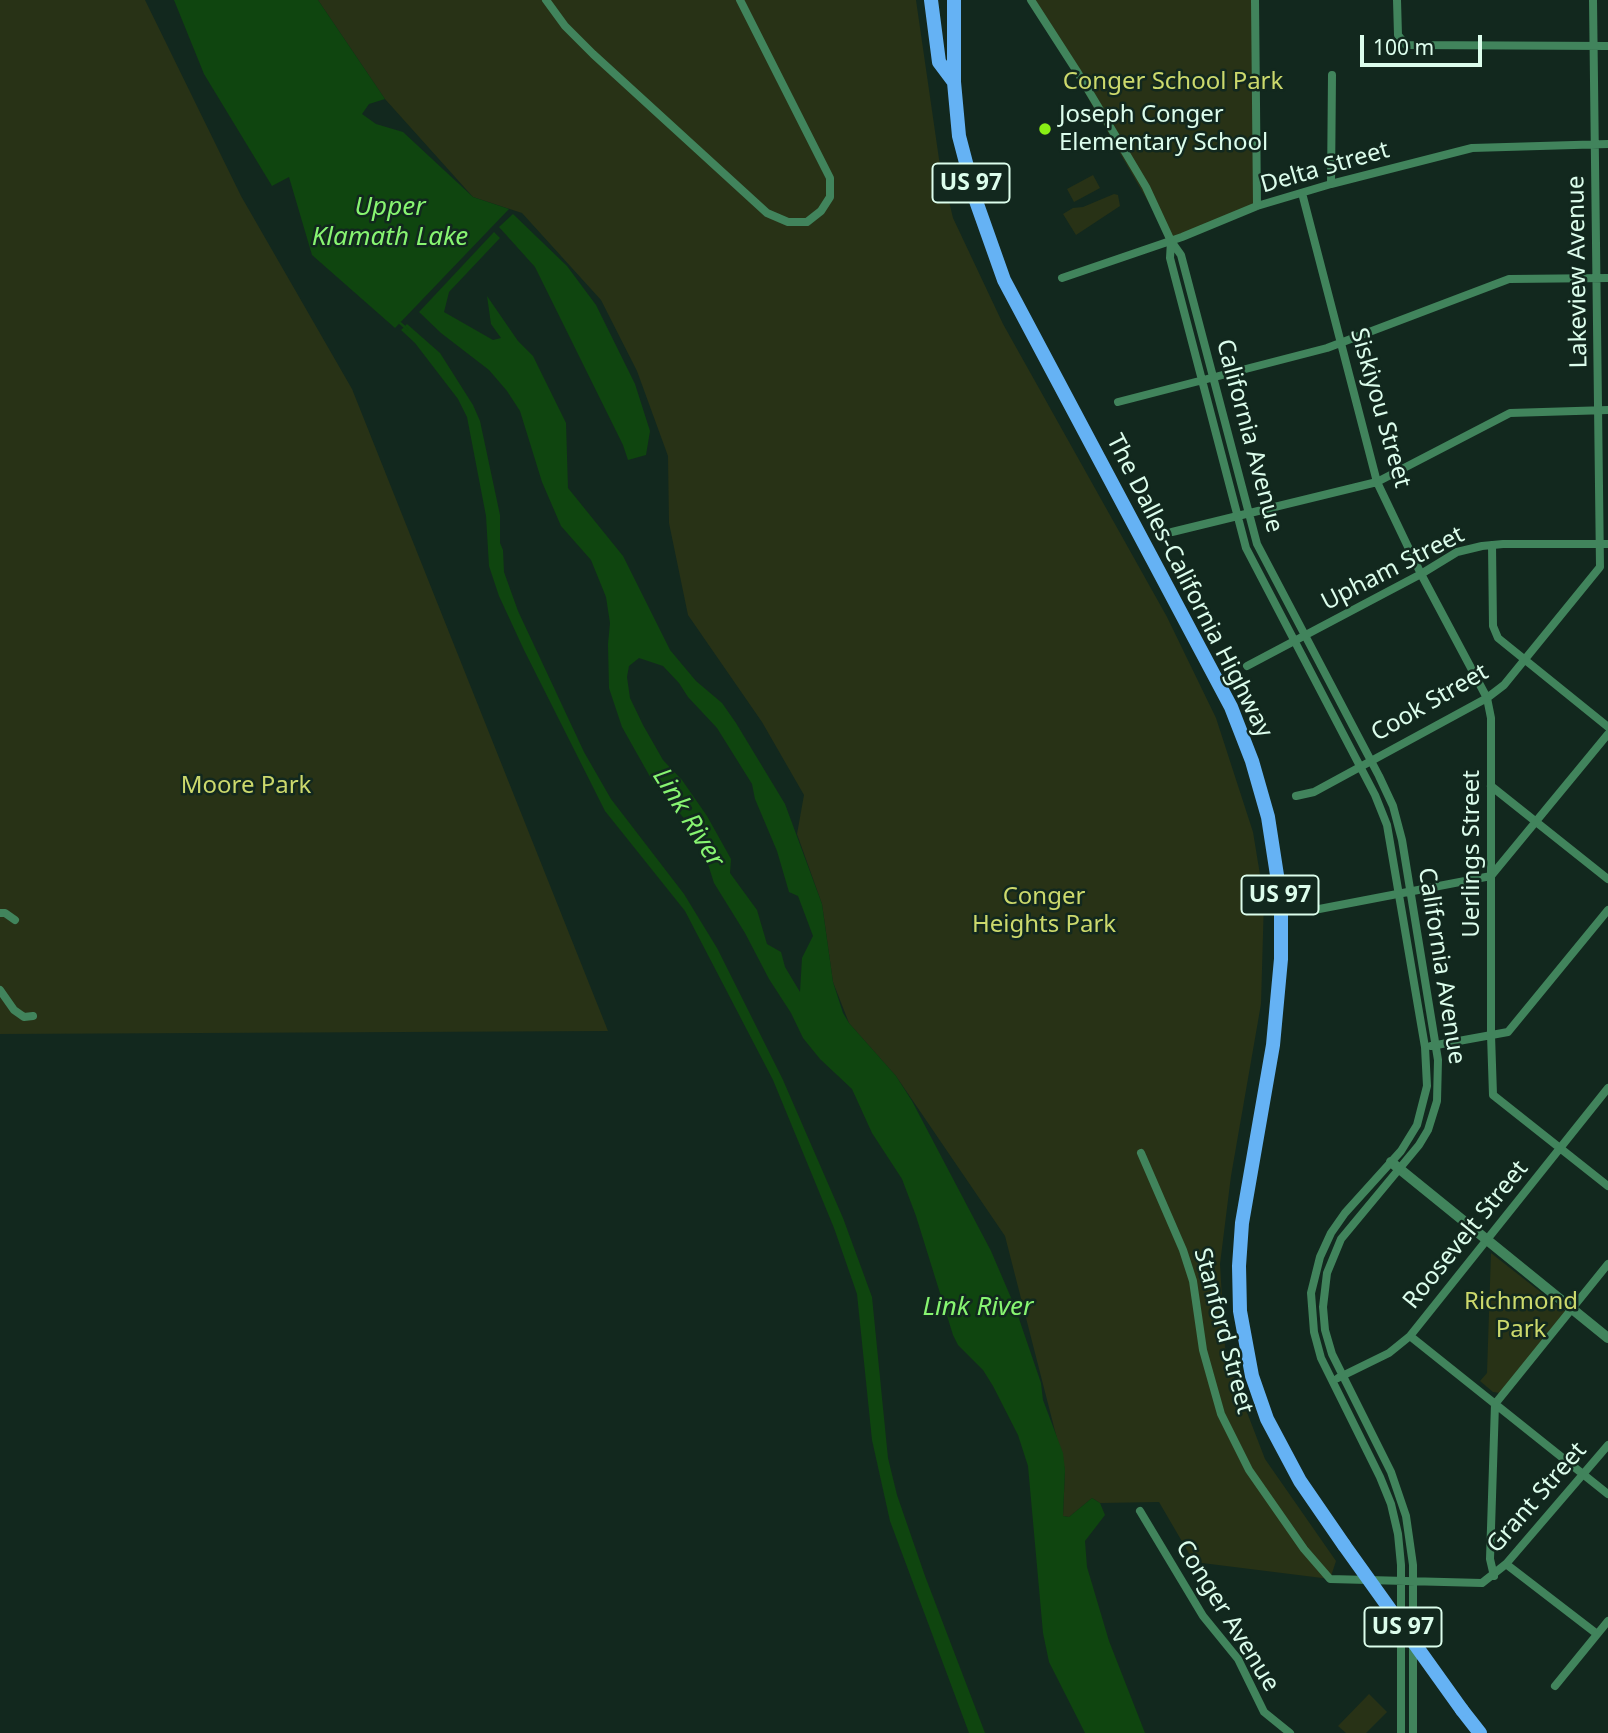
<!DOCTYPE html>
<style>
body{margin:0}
#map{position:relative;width:1608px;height:1733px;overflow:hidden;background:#12281e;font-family:"Noto Sans",sans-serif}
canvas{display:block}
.scale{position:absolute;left:1360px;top:35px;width:122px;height:32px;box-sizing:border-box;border:4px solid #dcfdec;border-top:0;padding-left:9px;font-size:21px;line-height:24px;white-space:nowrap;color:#dcfdec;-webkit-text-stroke:5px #12281e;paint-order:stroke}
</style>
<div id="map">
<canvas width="1608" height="1733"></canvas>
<div class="scale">100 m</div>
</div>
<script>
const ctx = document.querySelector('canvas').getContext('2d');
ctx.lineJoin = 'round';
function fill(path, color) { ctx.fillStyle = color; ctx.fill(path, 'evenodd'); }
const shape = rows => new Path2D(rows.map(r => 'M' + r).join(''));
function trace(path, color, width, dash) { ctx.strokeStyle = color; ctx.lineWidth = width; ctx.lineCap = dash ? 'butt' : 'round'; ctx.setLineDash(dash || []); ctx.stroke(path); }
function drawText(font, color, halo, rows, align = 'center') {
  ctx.font = font + ' "Noto Sans",sans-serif'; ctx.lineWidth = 5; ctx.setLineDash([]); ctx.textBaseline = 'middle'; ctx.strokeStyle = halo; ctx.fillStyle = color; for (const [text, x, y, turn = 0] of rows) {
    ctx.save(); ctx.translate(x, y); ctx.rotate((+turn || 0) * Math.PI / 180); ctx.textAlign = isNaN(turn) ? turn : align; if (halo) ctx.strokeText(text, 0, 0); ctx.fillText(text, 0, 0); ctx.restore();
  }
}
const green = shape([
 [0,0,145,0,241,196,352,389,608,1031,0,1034],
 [318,0,916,0,939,159,953,218,1003,324,1167,617,1216,718,1253,832,1264,899,1261,1004,1231,1176,1220,1264,1225,1347,1238,1389,1265,1459,1336,1561,1330,1579,1194,1562,1159,1502,1100,1503,1092,1498,1069,1517,1063,1516,1065,1470,1005,1236,896,1076,849,1023,833,982,822,904,797,834,804,795,762,722,688,615,669,523,668,456,637,371,601,300,522,213,473,197,385,99],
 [1031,0,1255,0,1257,206,1171,241],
 [1093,175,1100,188,1074,202,1067,189],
 [1114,194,1118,195,1120,206,1076,235,1063,214,1073,208,1083,207],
 [1491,1253,1566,1312,1500,1393,1493,1392,1480,1381,1487,1373],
 [1369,1694,1387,1712,1366,1733,1346,1733,1338,1726]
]);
const water = shape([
 [174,0,318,0,385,99,369,104,362,114,376,124,403,132,473,197,509,209,395,328,312,255,289,177,272,186,204,74],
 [513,214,567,266,596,305,635,384,650,431,646,455,628,460,623,445,535,267,499,227],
 [494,232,500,238,449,292,444,312,493,340,501,338,491,324,487,296,518,341,533,356,566,423,568,488,623,556,670,650,696,681,722,703,736,723,785,804,822,904,833,982,843,1013,849,1023,896,1076,912,1101,991,1251,1015,1307,1041,1383,1043,1400,1063,1453,1065,1470,1063,1516,1069,1517,1092,1498,1100,1503,1105,1515,1085,1541,1087,1567,1109,1641,1145,1733,1085,1733,1049,1662,1043,1633,1028,1466,1018,1435,993,1386,983,1370,958,1345,953,1335,916,1216,902,1179,872,1133,852,1089,820,1059,803,1038,791,1013,769,979,745,933,714,883,699,836,653,782,622,727,609,688,608,644,610,623,606,597,591,560,561,526,542,482,520,411,507,391,489,370,441,333,419,312],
 [639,658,663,666,679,683,688,697,717,728,752,784,755,799,777,851,789,892,798,896,813,936,802,958,800,992,785,967,781,952,767,944,757,910,730,873,731,859,707,816,682,780,663,760,643,725,630,698,627,677,629,666],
 [407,324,440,353,473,405,480,421,500,515,500,543,503,550,504,572,518,611,584,752,611,799,684,894,717,948,783,1080,843,1218,872,1297,888,1458,897,1495,925,1576,985,1733,969,1733,890,1521,872,1440,857,1294,834,1228,773,1080,685,911,605,811,524,650,499,596,489,566,486,516,467,417,458,399,415,343,401,330]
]);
const stream = shape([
 [400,323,407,329]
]);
const minor = shape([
 [546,0,565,26,593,54,767,213,788,222,807,222,821,211,830,197,830,178,740,0],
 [1031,0,1078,73,1146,187,1171,241,1181,255,1257,544,1379,776,1393,806,1402,840,1438,1060,1437,1101,1428,1130,1419,1145,1341,1239,1327,1273,1323,1307,1325,1330,1332,1354,1391,1472,1406,1516,1413,1565,1413,1733],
 [1255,0,1257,206],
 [1397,0,1398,35,1406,45,1608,46],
 [1331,184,1332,75],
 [1302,193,1377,482,1421,574,1487,698,1491,718,1491,1035,1493,1095,1608,1186],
 [1171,241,1170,258,1246,548,1375,795,1387,825,1425,1047,1427,1086,1417,1125,1401,1151,1345,1213,1331,1233,1320,1257,1311,1293,1314,1332,1321,1358,1380,1477,1391,1504,1398,1534,1401,1565,1401,1733],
 [1062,278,1182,237,1257,206,1331,184,1472,148,1608,144],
 [1118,402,1327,348,1509,279,1608,278],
 [1172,532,1377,482,1510,413,1608,410],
 [1492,545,1493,626,1498,638,1608,727],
 [1247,666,1421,574,1457,552,1482,546,1503,544,1608,544],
 [1491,786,1608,879],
 [1296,796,1314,792,1487,698,1504,685,1600,567,1593,0],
 [1314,910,1491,876,1608,734],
 [0,913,5,913,15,920],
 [0,990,14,1010,24,1017,33,1016],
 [1431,1046,1508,1032,1608,910],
 [1141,1153,1183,1250,1193,1281,1203,1350,1221,1414,1249,1470,1304,1549,1330,1579,1482,1583,1506,1564,1608,1445],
 [1410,1336,1608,1494],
 [1338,1378,1389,1353,1410,1336,1608,1088],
 [1140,1511,1203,1616,1238,1659,1264,1712,1290,1733],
 [1506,1564,1597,1634],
 [1494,1576,1490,1559,1495,1404,1608,1264],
 [1555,1686,1608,1621]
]);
const tertiary = shape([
 [1391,1162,1608,1338]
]);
const trunk = shape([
 [931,0,939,62,954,82],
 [954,0,954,82,959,136,976,201,1004,280,1231,707,1252,761,1268,817,1281,901,1281,959,1273,1045,1242,1223,1239,1266,1240,1311,1252,1376,1267,1419,1300,1481,1344,1545],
 [1462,1710,1480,1733]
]);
const trunkBridge = shape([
 [1344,1545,1462,1710]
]);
const markers = [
 [1045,129,7,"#89ef15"]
];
const shields = [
 [971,183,77],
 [1280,895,77],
 [1403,1627,77]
];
const shieldNames = [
 ["US 97",971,183],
 ["US 97",1280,895],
 ["US 97",1403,1627]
];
const parkNames = [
 ["Conger School Park",1173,82],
 ["Moore Park",246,786],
 ["Conger",1044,897],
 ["Heights Park",1044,925],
 ["Richmond",1521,1302],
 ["Park",1521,1330]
];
const poiNames = [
 ["Joseph Conger",1059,115],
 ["Elementary School",1059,143]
];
const streetNames = [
 ["Delta Street",1325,168,-16],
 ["Lakeview Avenue",1578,272,-91],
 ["Siskiyou Street",1380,408,74],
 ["California Avenue",1249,436,75],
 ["Upham Street",1393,569,-27],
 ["The Dalles-California Highway",1189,586,63],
 ["Cook Street",1430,703,-30],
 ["Uerlings Street",1472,854,-90],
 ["California Avenue",1441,966,81],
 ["Roosevelt Street",1466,1235,-51],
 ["Stanford Street",1223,1331,75],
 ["Grant Street",1537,1498,-49],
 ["Conger Avenue",1227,1616,58]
];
const waterNames = [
 ["Upper",390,208],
 ["Klamath Lake",390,238],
 ["Link River",688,818,58],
 ["Link River",978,1308]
];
fill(green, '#283216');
fill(water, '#0f450f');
trace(stream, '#0f450f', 2.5);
trace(minor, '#41845c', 8);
trace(tertiary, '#41845c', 10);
trace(trunk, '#65b2f4', 14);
trace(trunkBridge, '#65b2f4', 14);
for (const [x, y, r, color] of markers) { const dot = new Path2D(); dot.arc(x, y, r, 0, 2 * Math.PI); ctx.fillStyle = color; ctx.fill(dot); trace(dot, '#12281e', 2.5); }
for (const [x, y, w] of shields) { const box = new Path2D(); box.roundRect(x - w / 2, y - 19.5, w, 39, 5); ctx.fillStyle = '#12281e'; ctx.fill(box); trace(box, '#dcfdec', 2); }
drawText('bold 23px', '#dcfdec', null, shieldNames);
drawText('24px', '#ccd96c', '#12281e', parkNames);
drawText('24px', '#dcfdec', '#12281e', poiNames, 'left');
drawText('24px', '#dcfdec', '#12281e', streetNames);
drawText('italic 26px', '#87f571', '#12281e', waterNames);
</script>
